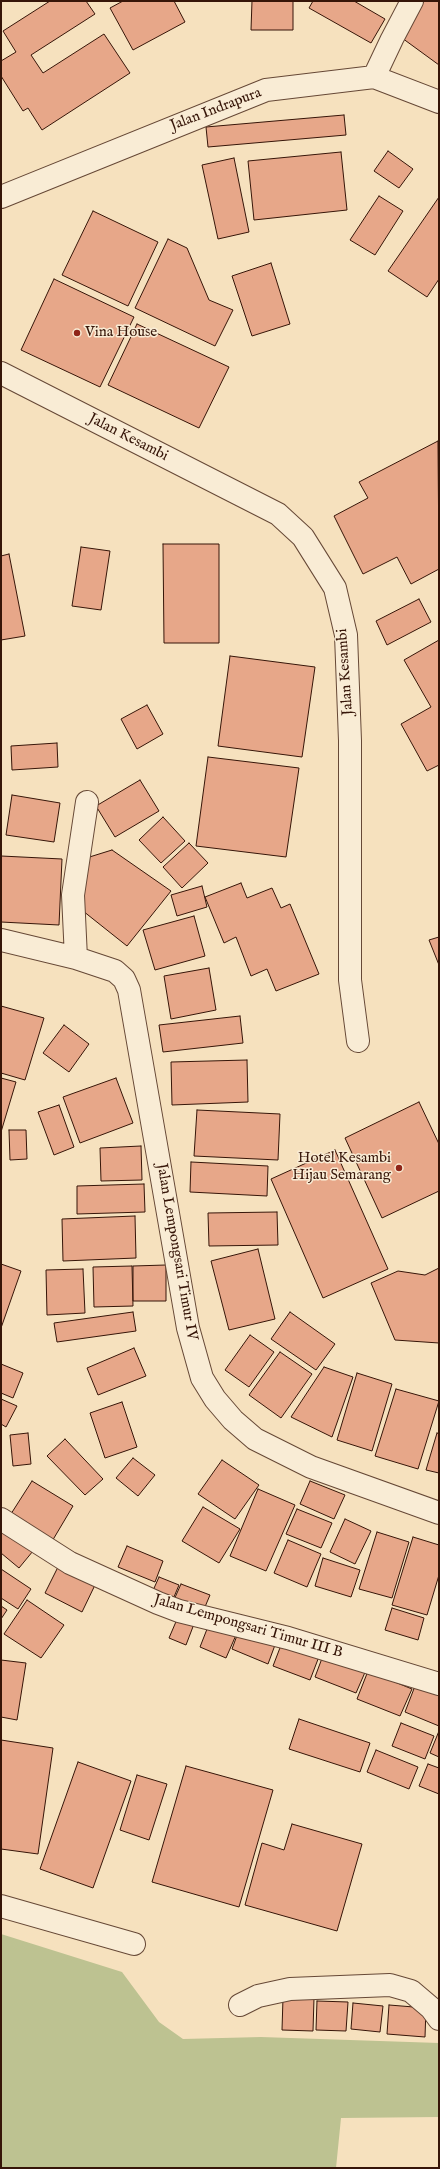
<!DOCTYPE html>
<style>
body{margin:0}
#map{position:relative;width:440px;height:2169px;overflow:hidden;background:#f6e1be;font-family:"IM FELL English",serif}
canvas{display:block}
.frame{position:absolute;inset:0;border:2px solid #361508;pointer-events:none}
</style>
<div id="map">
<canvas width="440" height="2169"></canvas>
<div class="frame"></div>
</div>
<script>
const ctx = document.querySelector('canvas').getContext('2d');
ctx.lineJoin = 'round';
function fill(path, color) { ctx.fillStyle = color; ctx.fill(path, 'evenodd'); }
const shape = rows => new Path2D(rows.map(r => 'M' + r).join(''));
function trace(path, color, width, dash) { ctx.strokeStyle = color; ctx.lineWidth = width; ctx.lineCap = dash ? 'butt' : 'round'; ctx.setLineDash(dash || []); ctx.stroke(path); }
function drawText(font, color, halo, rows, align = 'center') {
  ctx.font = font + ' "IM FELL English",serif'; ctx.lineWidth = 3; ctx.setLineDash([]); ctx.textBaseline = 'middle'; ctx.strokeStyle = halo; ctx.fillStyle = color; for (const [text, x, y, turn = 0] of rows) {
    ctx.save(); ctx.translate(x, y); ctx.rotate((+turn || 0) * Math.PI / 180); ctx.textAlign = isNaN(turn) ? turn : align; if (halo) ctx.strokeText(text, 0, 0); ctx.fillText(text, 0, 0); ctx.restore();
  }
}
const green = shape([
 [1,1934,122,1972,159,2022,183,2039,261,2037,439,2043,439,2117,341,2118,336,2168,1,2168]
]);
const building = shape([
 [50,1,86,1,95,14,31,55,43,73,104,34,130,73,42,130,28,108,23,111,1,76,1,61,16,52,3,31,50,1],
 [123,1,174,1,185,22,133,50,110,8,123,1],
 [252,1,293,1,293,30,251,30,252,1],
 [313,1,354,1,385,19,371,43,309,8,313,1],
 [424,1,439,1,439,65,402,38,424,1],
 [344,115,346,135,208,147,206,127,344,115],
 [388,151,413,169,399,188,374,171,388,151],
 [341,152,347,210,254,220,248,161,341,152],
 [234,158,249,232,218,239,202,165,234,158],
 [379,196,403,211,375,255,350,240,379,196],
 [439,197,439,279,427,297,388,271,439,197],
 [93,211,158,242,128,306,62,275,93,211],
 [168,239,187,248,209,300,233,310,215,346,135,308,168,239],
 [271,263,290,324,252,336,232,276,271,263],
 [54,279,134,317,100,387,21,350,54,279],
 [137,324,229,367,199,428,108,385,137,324],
 [438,441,439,569,411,584,397,557,363,574,334,516,368,498,359,482,438,441],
 [163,544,219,544,219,643,164,643,163,544],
 [81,547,110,551,101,610,72,606,81,547],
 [9,554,25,636,1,640,1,556,9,554],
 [419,599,431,622,387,645,376,621,419,599],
 [439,640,439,765,427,771,401,724,431,707,404,660,439,640],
 [230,656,315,667,302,757,218,746,230,656],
 [147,705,163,734,137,749,121,719,147,705],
 [57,743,58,767,12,770,11,746,57,743],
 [208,757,299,768,286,857,196,846,208,757],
 [140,780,159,811,115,837,96,806,140,780],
 [12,795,60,803,54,842,6,835,12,795],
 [163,817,185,841,161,863,139,840,163,817],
 [189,843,208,863,182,888,163,867,189,843],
 [112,850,171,891,127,946,78,907,83,859,112,850],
 [1,856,62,859,59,925,1,922,1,856],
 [241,883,247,898,272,888,281,908,290,904,319,974,276,991,267,969,251,976,236,937,224,943,205,897,241,883],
 [202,886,207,907,177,916,171,895,202,886],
 [194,916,205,956,155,970,143,930,194,916],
 [439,937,439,965,429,940,439,937],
 [209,968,216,1010,171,1019,164,976,209,968],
 [1,1006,44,1018,25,1080,1,1073,1,1006],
 [240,1016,243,1043,163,1052,159,1025,240,1016],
 [64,1025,89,1044,69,1072,43,1053,64,1025],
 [247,1060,248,1102,172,1105,171,1062,247,1060],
 [1,1078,16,1082,1,1132,1,1078],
 [116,1078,133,1123,80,1143,63,1097,116,1078],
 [419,1102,439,1144,439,1191,382,1218,345,1138,419,1102],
 [59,1105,74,1147,54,1155,38,1112,59,1105],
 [197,1110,280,1114,278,1160,194,1156,197,1110],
 [9,1130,26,1130,27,1159,10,1160,9,1130],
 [141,1146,142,1180,101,1181,100,1148,141,1146],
 [335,1150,388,1269,323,1298,271,1179,335,1150],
 [191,1162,268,1166,267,1196,190,1192,191,1162],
 [144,1184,145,1212,77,1214,77,1186,144,1184],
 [277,1212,278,1245,209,1246,208,1213,277,1212],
 [135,1216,136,1258,63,1261,62,1219,135,1216],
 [258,1249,275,1319,229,1330,211,1261,258,1249],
 [1,1264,21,1271,1,1328,1,1264],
 [166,1265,166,1301,133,1301,133,1266,166,1265],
 [132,1266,133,1306,94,1307,93,1267,132,1266],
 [439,1268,439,1343,395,1340,371,1283,398,1271,425,1275,439,1268],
 [83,1269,85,1313,47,1315,46,1270,83,1269],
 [133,1312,136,1331,57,1342,54,1323,133,1312],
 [290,1312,335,1344,316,1370,271,1339,290,1312],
 [250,1335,274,1352,249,1387,225,1370,250,1335],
 [134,1348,146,1376,98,1395,87,1368,134,1348],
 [280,1352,312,1374,281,1418,249,1395,280,1352],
 [1,1364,23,1373,13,1398,1,1393,1,1364],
 [324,1367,353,1377,332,1437,291,1417,324,1367],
 [357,1373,392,1384,372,1451,337,1440,357,1373],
 [396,1389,439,1401,418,1469,375,1456,396,1389],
 [1,1399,17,1406,6,1427,1,1424,1,1399],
 [122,1402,137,1447,105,1458,90,1413,122,1402],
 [28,1433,31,1464,13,1466,10,1435,28,1433],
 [437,1433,439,1434,439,1473,426,1470,437,1433],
 [65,1439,103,1479,85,1495,47,1456,65,1439],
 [133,1458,155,1475,138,1496,116,1478,133,1458],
 [222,1460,259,1485,235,1519,198,1494,222,1460],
 [32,1481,73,1506,51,1543,9,1517,32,1481],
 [310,1481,345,1495,334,1519,300,1504,310,1481],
 [258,1489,295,1505,266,1571,230,1556,258,1489],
 [203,1507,240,1529,219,1563,182,1541,203,1507],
 [297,1509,332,1523,321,1548,286,1534,297,1509],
 [345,1519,371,1531,355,1564,330,1552,345,1519],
 [1,1524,33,1551,19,1568,1,1553,1,1524],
 [377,1532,409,1542,392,1598,359,1589,377,1532],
 [413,1537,439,1545,439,1575,427,1615,392,1605,413,1537],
 [288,1540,321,1554,307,1587,274,1573,288,1540],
 [127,1546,163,1561,155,1582,118,1567,127,1546],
 [323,1558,360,1570,351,1597,315,1586,323,1558],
 [58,1567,95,1585,82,1612,45,1593,58,1567],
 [1,1569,31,1589,18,1609,1,1598,1,1569],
 [159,1577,179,1585,171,1604,151,1595,159,1577],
 [181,1584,210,1595,202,1614,173,1602,181,1584],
 [27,1600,64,1625,41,1658,4,1634,27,1600],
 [1,1606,7,1610,1,1619,1,1606],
 [392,1608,424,1618,418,1640,385,1630,392,1608],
 [178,1617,194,1624,186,1645,169,1638,178,1617],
 [209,1624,236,1635,226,1658,200,1647,209,1624],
 [239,1630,275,1645,268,1664,232,1649,239,1630],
 [283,1640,320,1654,310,1680,273,1666,283,1640],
 [324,1653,366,1670,356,1693,315,1677,324,1653],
 [1,1660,26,1663,17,1720,1,1717,1,1660],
 [368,1671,412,1689,400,1716,357,1699,368,1671],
 [415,1686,439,1695,439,1726,405,1712,415,1686],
 [299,1719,370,1743,360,1772,289,1749,299,1719],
 [401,1723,434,1736,425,1759,392,1746,401,1723],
 [439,1731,439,1757,430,1753,439,1731],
 [1,1740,53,1748,38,1854,1,1849,1,1740],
 [376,1750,418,1767,409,1789,367,1772,376,1750],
 [78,1762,131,1781,93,1888,40,1869,78,1762],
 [428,1764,439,1768,439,1794,419,1786,428,1764],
 [186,1766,273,1790,239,1907,152,1882,186,1766],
 [137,1775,167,1784,149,1840,120,1830,137,1775],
 [292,1824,362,1844,337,1931,245,1905,262,1843,284,1850,292,1824],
 [283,1998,314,1998,313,2031,282,2030,283,1998],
 [317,2001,348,2002,346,2031,316,2030,317,2001],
 [353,2003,383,2006,380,2032,351,2029,353,2003],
 [389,2005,426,2008,425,2037,387,2034,389,2005]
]);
const street = shape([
 [374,77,392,39,412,1],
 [1,197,266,90,374,77,439,102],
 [1,373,278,514,303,537,335,588,346,635,350,741,350,980,358,1041],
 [1,940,76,958,115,971,124,979,129,990,188,1328,202,1378,215,1399,233,1420,255,1439,311,1467,439,1513],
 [76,958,73,895,87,802],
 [1,1519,70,1563,158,1603,179,1611,288,1638,439,1684],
 [1,1906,134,1944],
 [240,2005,258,1996,290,1989,390,1985,411,1991,431,2008,439,2019]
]);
const markers = [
 [77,333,4,"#8f2418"],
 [399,1168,4,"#8f2418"]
];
const streetNames = [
 ["Jalan Indrapura",216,110,-21],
 ["Jalan Kesambi",128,438,27],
 ["Jalan Kesambi",346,672,-94],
 ["Jalan Lempongsari Timur IV",176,1252,80],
 ["Jalan Lempongsari Timur III B",248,1627,16]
];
const poiNames = [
 ["Vina House",85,333],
 ["Hotel Kesambi",391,1159,"right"],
 ["Hijau Semarang",391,1176,"right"]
];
fill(green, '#bdc291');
fill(building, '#e7a789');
trace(building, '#361508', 1);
trace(street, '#664836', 24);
trace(street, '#f9ecd5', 22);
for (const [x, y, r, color] of markers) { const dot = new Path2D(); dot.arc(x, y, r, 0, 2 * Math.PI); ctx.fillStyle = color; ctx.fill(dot); trace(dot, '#f9ecd5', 1.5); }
drawText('15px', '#361508', '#f9ecd5', streetNames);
drawText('15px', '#361508', '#f9ecd5', poiNames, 'left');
</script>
